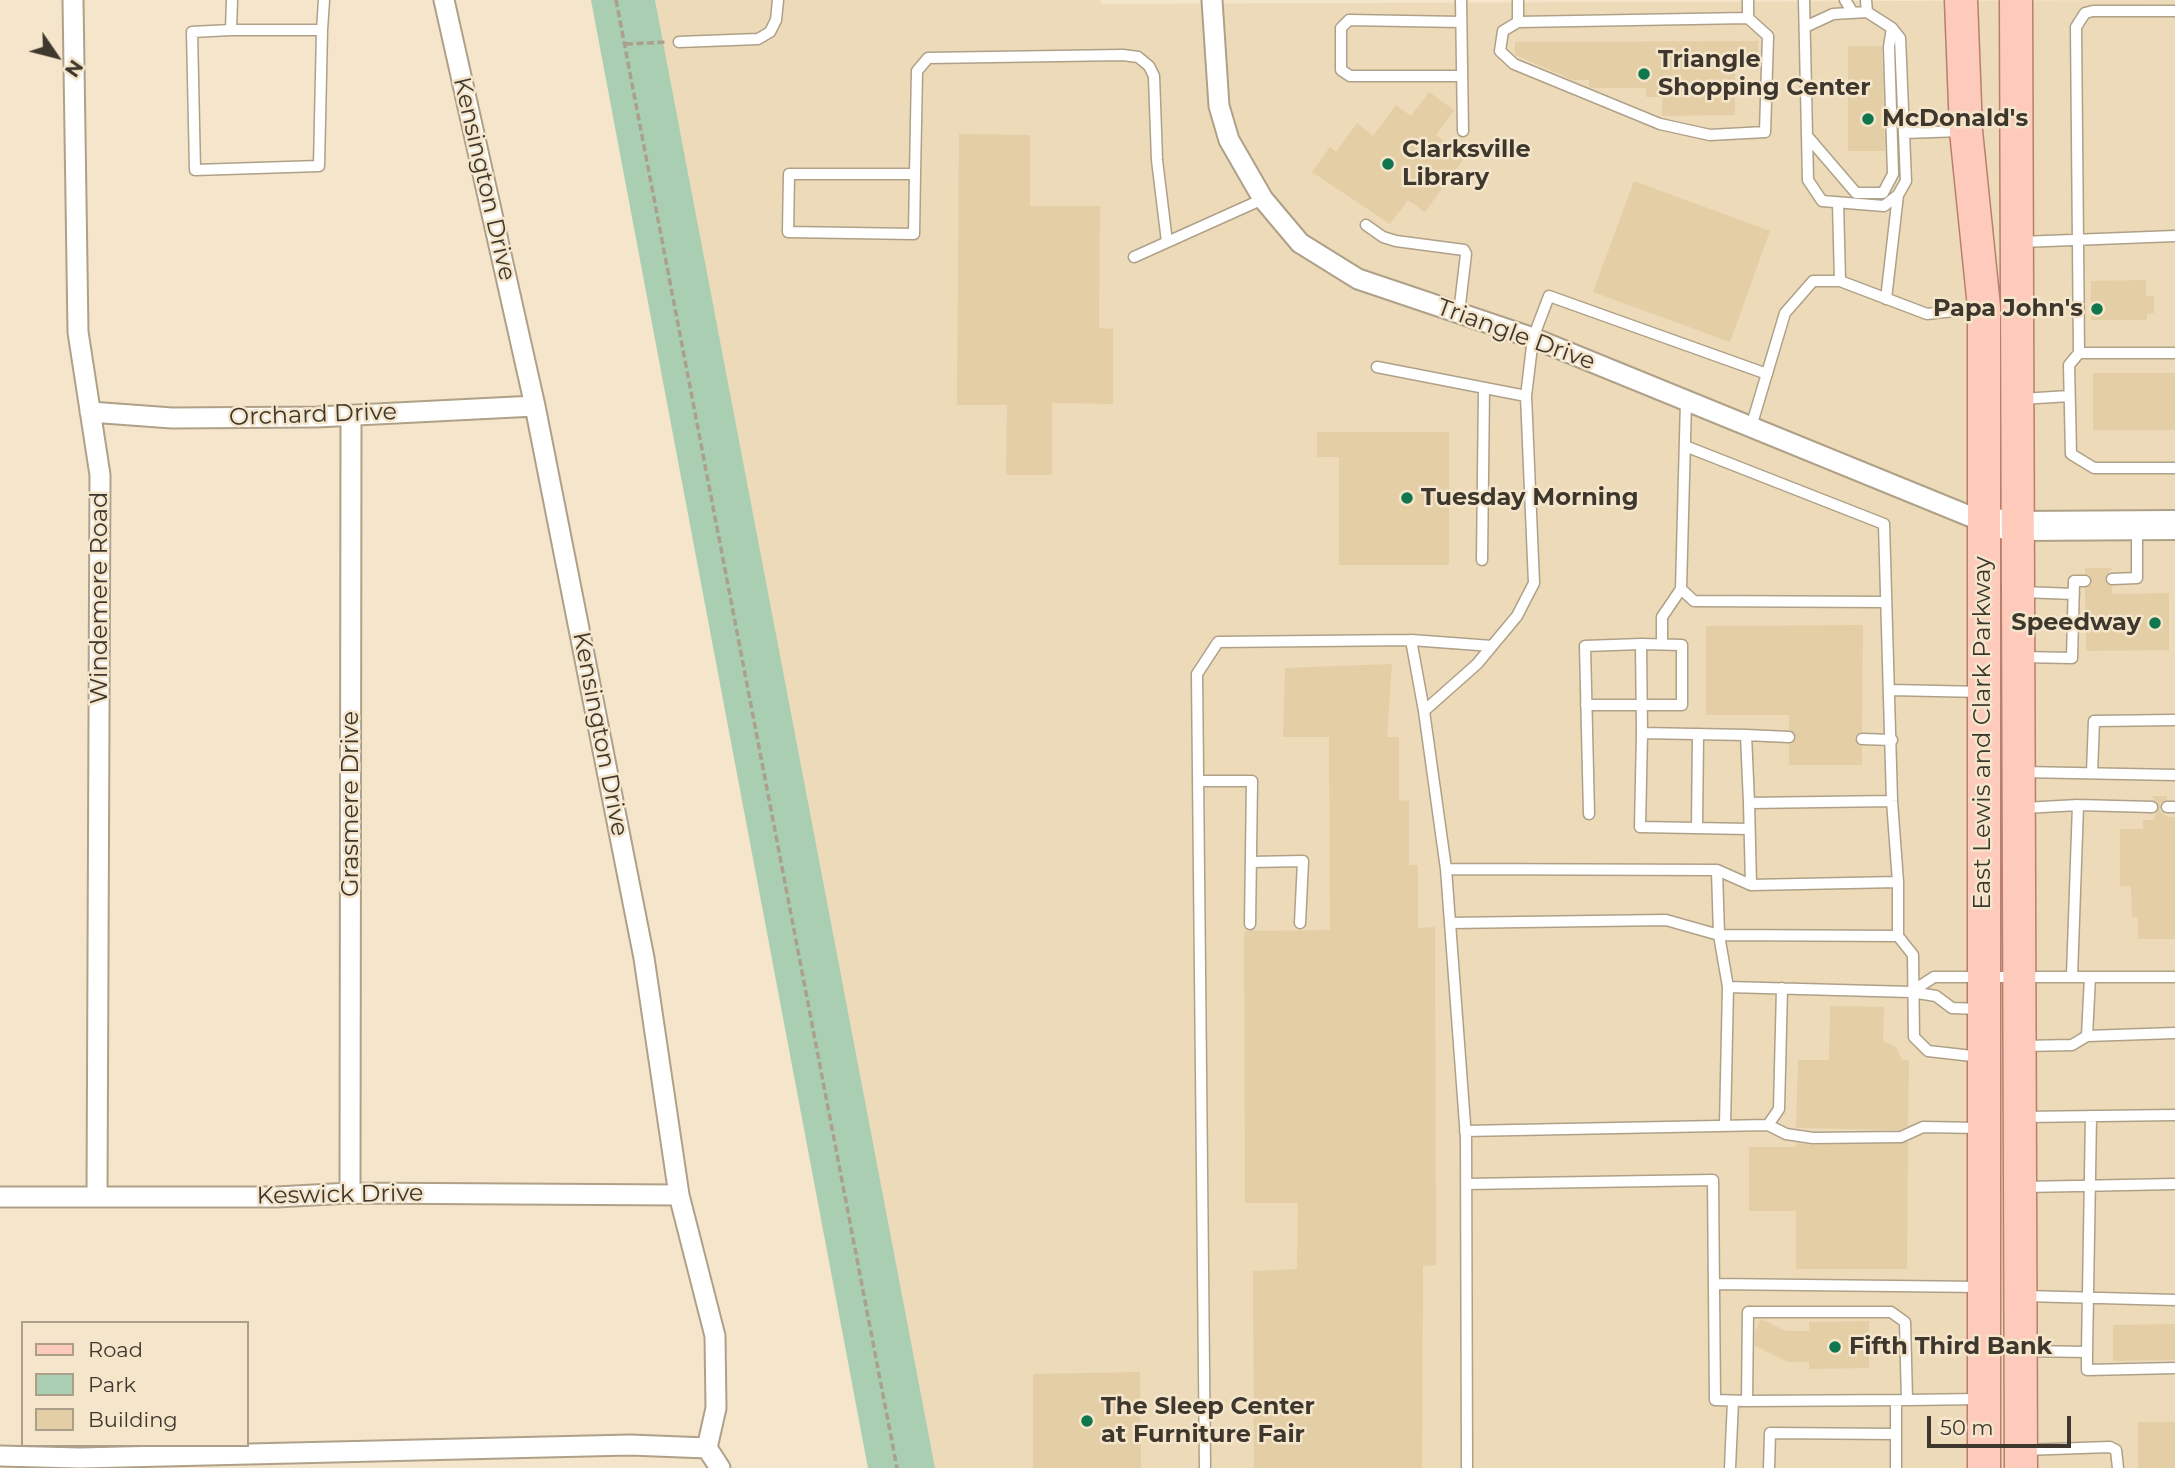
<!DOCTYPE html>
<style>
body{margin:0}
#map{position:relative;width:2175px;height:1468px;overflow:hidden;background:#f4e5cb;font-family:Montserrat,sans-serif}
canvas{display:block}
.legend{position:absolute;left:21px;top:1321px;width:228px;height:126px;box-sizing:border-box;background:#f4e5cb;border:2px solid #ab9f8c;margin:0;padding:9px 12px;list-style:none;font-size:21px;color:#3d372d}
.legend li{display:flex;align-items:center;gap:14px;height:35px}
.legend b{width:35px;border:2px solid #ab9f8c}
.north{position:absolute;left:21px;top:21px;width:70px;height:70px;-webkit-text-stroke:5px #f4e5cb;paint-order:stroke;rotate:125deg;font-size:19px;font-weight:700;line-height:28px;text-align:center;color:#3d372d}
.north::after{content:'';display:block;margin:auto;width:24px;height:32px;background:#3d372d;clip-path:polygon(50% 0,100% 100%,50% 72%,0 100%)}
.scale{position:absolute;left:1927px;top:1416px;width:144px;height:32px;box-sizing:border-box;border:4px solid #3d372d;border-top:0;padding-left:9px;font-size:21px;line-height:24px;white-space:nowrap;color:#3d372d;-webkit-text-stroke:5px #f4e5cb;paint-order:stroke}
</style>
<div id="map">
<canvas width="2175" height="1468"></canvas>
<ul class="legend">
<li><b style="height:9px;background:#fdcabc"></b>Road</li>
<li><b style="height:19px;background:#a9ceb1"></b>Park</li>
<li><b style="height:19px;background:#e3cea6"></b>Building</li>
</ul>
<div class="north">N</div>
<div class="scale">50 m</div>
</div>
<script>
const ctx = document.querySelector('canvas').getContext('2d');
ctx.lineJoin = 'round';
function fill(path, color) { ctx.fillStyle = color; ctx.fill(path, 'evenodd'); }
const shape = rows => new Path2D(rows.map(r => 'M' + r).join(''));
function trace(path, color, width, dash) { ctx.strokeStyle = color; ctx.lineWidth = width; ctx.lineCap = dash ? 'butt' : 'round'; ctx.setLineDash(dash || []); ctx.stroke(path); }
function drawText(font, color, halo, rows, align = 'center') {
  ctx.font = font + ' Montserrat,sans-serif'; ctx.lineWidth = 5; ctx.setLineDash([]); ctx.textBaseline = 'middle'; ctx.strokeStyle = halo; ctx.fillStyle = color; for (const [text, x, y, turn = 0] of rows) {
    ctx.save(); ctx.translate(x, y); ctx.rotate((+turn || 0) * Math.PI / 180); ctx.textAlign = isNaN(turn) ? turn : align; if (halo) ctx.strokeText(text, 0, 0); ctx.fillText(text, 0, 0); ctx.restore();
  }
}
const built = shape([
 [655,0,1100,0,1101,4,2175,0,2175,1468,935,1468]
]);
const green = shape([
 [591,0,655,0,935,1468,868,1468]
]);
const building = shape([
 [1758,41,1758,68,1735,68,1735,115,1662,116,1662,97,1646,97,1646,88,1592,88,1589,87,1589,80,1573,80,1515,55,1515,42],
 [1848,46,1882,46,1885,151,1848,151],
 [1429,92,1454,110,1436,135,1465,157,1425,212,1408,200,1390,224,1312,172,1330,147,1336,152,1357,123,1373,136,1396,105,1411,116],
 [959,134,1030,135,1030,206,1100,206,1099,328,1113,329,1113,404,1052,403,1052,475,1006,475,1007,405,957,405],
 [1634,181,1770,231,1730,342,1593,292],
 [2146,280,2146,296,2154,296,2154,313,2147,314,2147,320,2091,320,2091,281],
 [2093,373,2175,373,2175,430,2093,430],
 [1317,432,1449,432,1449,565,1339,565,1339,457,1317,457],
 [2085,568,2112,568,2105,579,2112,586,2112,594,2169,593,2169,650,2086,651,2085,588,2092,580,2085,574],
 [1863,625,1862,732,1855,739,1862,746,1862,765,1789,765,1789,744,1796,737,1789,730,1789,715,1706,715,1706,626],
 [1392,664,1387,737,1399,737,1399,801,1409,800,1409,865,1418,865,1418,928,1435,927,1436,1265,1423,1266,1422,1468,1254,1468,1253,1271,1297,1269,1298,1203,1245,1203,1244,931,1330,930,1329,737,1283,737,1285,668],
 [2152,796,2167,796,2167,800,2160,804,2160,810,2167,817,2175,817,2175,939,2138,939,2138,917,2132,917,2131,886,2120,886,2120,829,2143,829,2143,820,2153,820,2159,807],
 [1830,1006,1884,1007,1883,1041,1896,1047,1902,1060,1909,1060,1908,1126,1899,1130,1796,1128,1798,1060,1829,1060],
 [1908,1142,1907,1269,1796,1269,1796,1211,1749,1211,1749,1147,1796,1147,1796,1143,1813,1145],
 [1761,1319,1786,1331,1809,1331,1809,1322,1869,1321,1869,1368,1809,1369,1809,1362,1788,1362,1755,1346,1755,1332],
 [2175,1324,2175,1360,2113,1361,2113,1325],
 [1140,1372,1141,1468,1033,1468,1033,1374],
 [2138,1422,2175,1422,2175,1468,2138,1468]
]);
const path = shape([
 [616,0,897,1468],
 [626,44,667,42]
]);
const lane = shape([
 [232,0,231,30,322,30,324,0],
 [1461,0,1463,131],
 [1518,0,1518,22,1748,18,1748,0],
 [1804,0,1808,180,1822,201,1884,206,1898,195,1906,181,1900,38,1892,28,1867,12,1833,14,1805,27],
 [1845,0,1853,13],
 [1866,0,1867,12],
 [2175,11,2093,11,2085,13,2076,27,2079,353,2069,365,2071,454,2094,468,2175,468],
 [1461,22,1349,20,1341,28,1341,70,1350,76,1462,76],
 [1518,22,1503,31,1500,51,1514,64,1660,124,1710,135,1765,132,1768,36,1748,18],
 [231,30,192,32,195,170,319,166,322,30],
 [679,42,758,39,770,32,776,20,778,0],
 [1904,133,1962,131],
 [1808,137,1856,193,1883,193,1893,174,1889,47,1892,28],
 [915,174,914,234,788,232,789,174,915,174,917,71,928,58,1123,55,1138,57,1149,66,1154,76,1157,160,1167,242],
 [1838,203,1840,281],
 [1366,225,1383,237,1396,241,1464,250,1466,254,1459,313],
 [2021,242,2175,236],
 [1134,257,1263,199],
 [1886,299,1898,195],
 [2079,353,2175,353],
 [1377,367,1526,396],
 [2022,399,2069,396],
 [1686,401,1681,589,1694,601,1886,602],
 [1751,427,1785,313,1813,281,1840,281,1927,314,1980,308],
 [1685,446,1884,524,1892,801,1898,882],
 [1482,560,1484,388],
 [2112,579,2137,578,2137,527],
 [2022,592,2074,594],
 [1411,640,1424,711],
 [1662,644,1662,617,1681,589],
 [2021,657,2072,658,2074,581,2085,581],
 [1891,690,1982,692],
 [1586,705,1682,705,1682,645,1641,644],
 [1746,735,1642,733,1640,827,1749,829],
 [1862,739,1892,740],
 [2023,772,2175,775],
 [2092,773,2094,721,2175,720],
 [1198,781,1252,781,1250,924],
 [1749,803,1746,735,1789,737],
 [2167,807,2175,807],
 [2024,808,2078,805,2152,807],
 [1589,814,1585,646,1641,644,1642,733],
 [1697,828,1698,734],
 [1251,862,1303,861,1300,923],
 [1446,869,1717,870,1751,885,1898,882,1898,936,1913,955,1914,1037,1928,1051,1981,1057],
 [1717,870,1719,935,1728,987,1725,1125],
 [1751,885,1749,803,1892,801],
 [1450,923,1666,920,1719,935,1898,936],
 [2072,976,2078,805],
 [1728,987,1911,992,1936,996,1952,1008,1979,1009],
 [1911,992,1934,977,2175,977],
 [2087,1036,2175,1033],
 [2024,1046,2072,1045,2087,1036,2090,977],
 [2024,1117,2175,1115],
 [1768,1125,1786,1134,1813,1138,1901,1137,1923,1127,1978,1128],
 [1465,1131,1768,1125,1779,1109,1782,988],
 [1466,1184,1713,1180,1715,1400,1747,1401],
 [2025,1187,2175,1184],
 [1714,1284,1982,1287],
 [2025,1296,2175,1300],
 [2025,1351,2087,1352,2087,1370,2175,1368],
 [2087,1352,2091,1116],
 [1907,1400,1747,1401,1748,1312,1891,1312,1905,1322,1907,1400,1980,1399],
 [2023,1450,2110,1447,2116,1450,2118,1468],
 [1205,1468,1197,674,1218,642,1411,640,1492,646],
 [1467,1468,1466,1138,1446,869,1424,711,1477,664,1517,616,1534,583,1526,396,1533,338,1549,296,1767,374],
 [1730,1468,1733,1401],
 [1769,1468,1770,1433,1896,1434],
 [1896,1468,1896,1401]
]);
const street = shape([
 [73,0,78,332,100,475,97,1197],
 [444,0,535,406,644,958,679,1195,715,1336,716,1408,707,1448,720,1468],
 [1212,0,1219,106,1229,140,1263,199,1300,243,1358,279,1533,338,1984,522],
 [90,412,172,418,317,417,535,406],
 [350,1193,351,415],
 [0,1197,277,1197,350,1193,679,1195],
 [0,1456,80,1458,630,1445,707,1448]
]);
const secondary = shape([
 [1984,522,2019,526,2175,525]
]);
const primary = shape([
 [1961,0,1966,131,1984,307,1984,1468],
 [2016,0,2021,1468]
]);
const markers = [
 [1644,74,7,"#10764e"],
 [1868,119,7,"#10764e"],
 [1388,164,7,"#10764e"],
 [2097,309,7,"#10764e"],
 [1407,498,7,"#10764e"],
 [2155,623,7,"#10764e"],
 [1835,1347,7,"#10764e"],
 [1087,1421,7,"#10764e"]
];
const poiNames = [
 ["Triangle",1658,60],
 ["Shopping Center",1658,88],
 ["McDonald's",1882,119],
 ["Clarksville",1402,150],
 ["Library",1402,178],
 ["Papa John's",2083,309,"right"],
 ["Tuesday Morning",1421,498],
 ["Speedway",2141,623,"right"],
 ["Fifth Third Bank",1849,1347],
 ["The Sleep Center",1101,1407],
 ["at Furniture Fair",1101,1435]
];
const streetNames = [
 ["Kensington Drive",484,179,77],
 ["Triangle Drive",1516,335,20],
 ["Orchard Drive",313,415,-2],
 ["Windemere Road",100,598,-90],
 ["East Lewis and Clark Parkway",1983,733,-90],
 ["Kensington Drive",600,734,79],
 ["Grasmere Drive",351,804,-90],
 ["Keswick Drive",340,1195,-1]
];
fill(built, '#ecdab9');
fill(green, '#a9ceb1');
fill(building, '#e3cea6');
trace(lane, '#afa188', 13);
trace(street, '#afa188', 23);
trace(secondary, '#afa188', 32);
trace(primary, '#b97f6d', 35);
trace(path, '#aba08c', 3.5, [7, 3.5]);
trace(lane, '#fff', 10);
trace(street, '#fff', 19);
trace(secondary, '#fff', 28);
trace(primary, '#fdcabc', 32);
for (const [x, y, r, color] of markers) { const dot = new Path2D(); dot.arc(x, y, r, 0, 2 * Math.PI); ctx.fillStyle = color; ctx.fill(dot); trace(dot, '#f4e5cb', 2.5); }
drawText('bold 24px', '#3d372d', '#f4e5cb', poiNames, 'left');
drawText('24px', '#3d372d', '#f4e5cb', streetNames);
</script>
